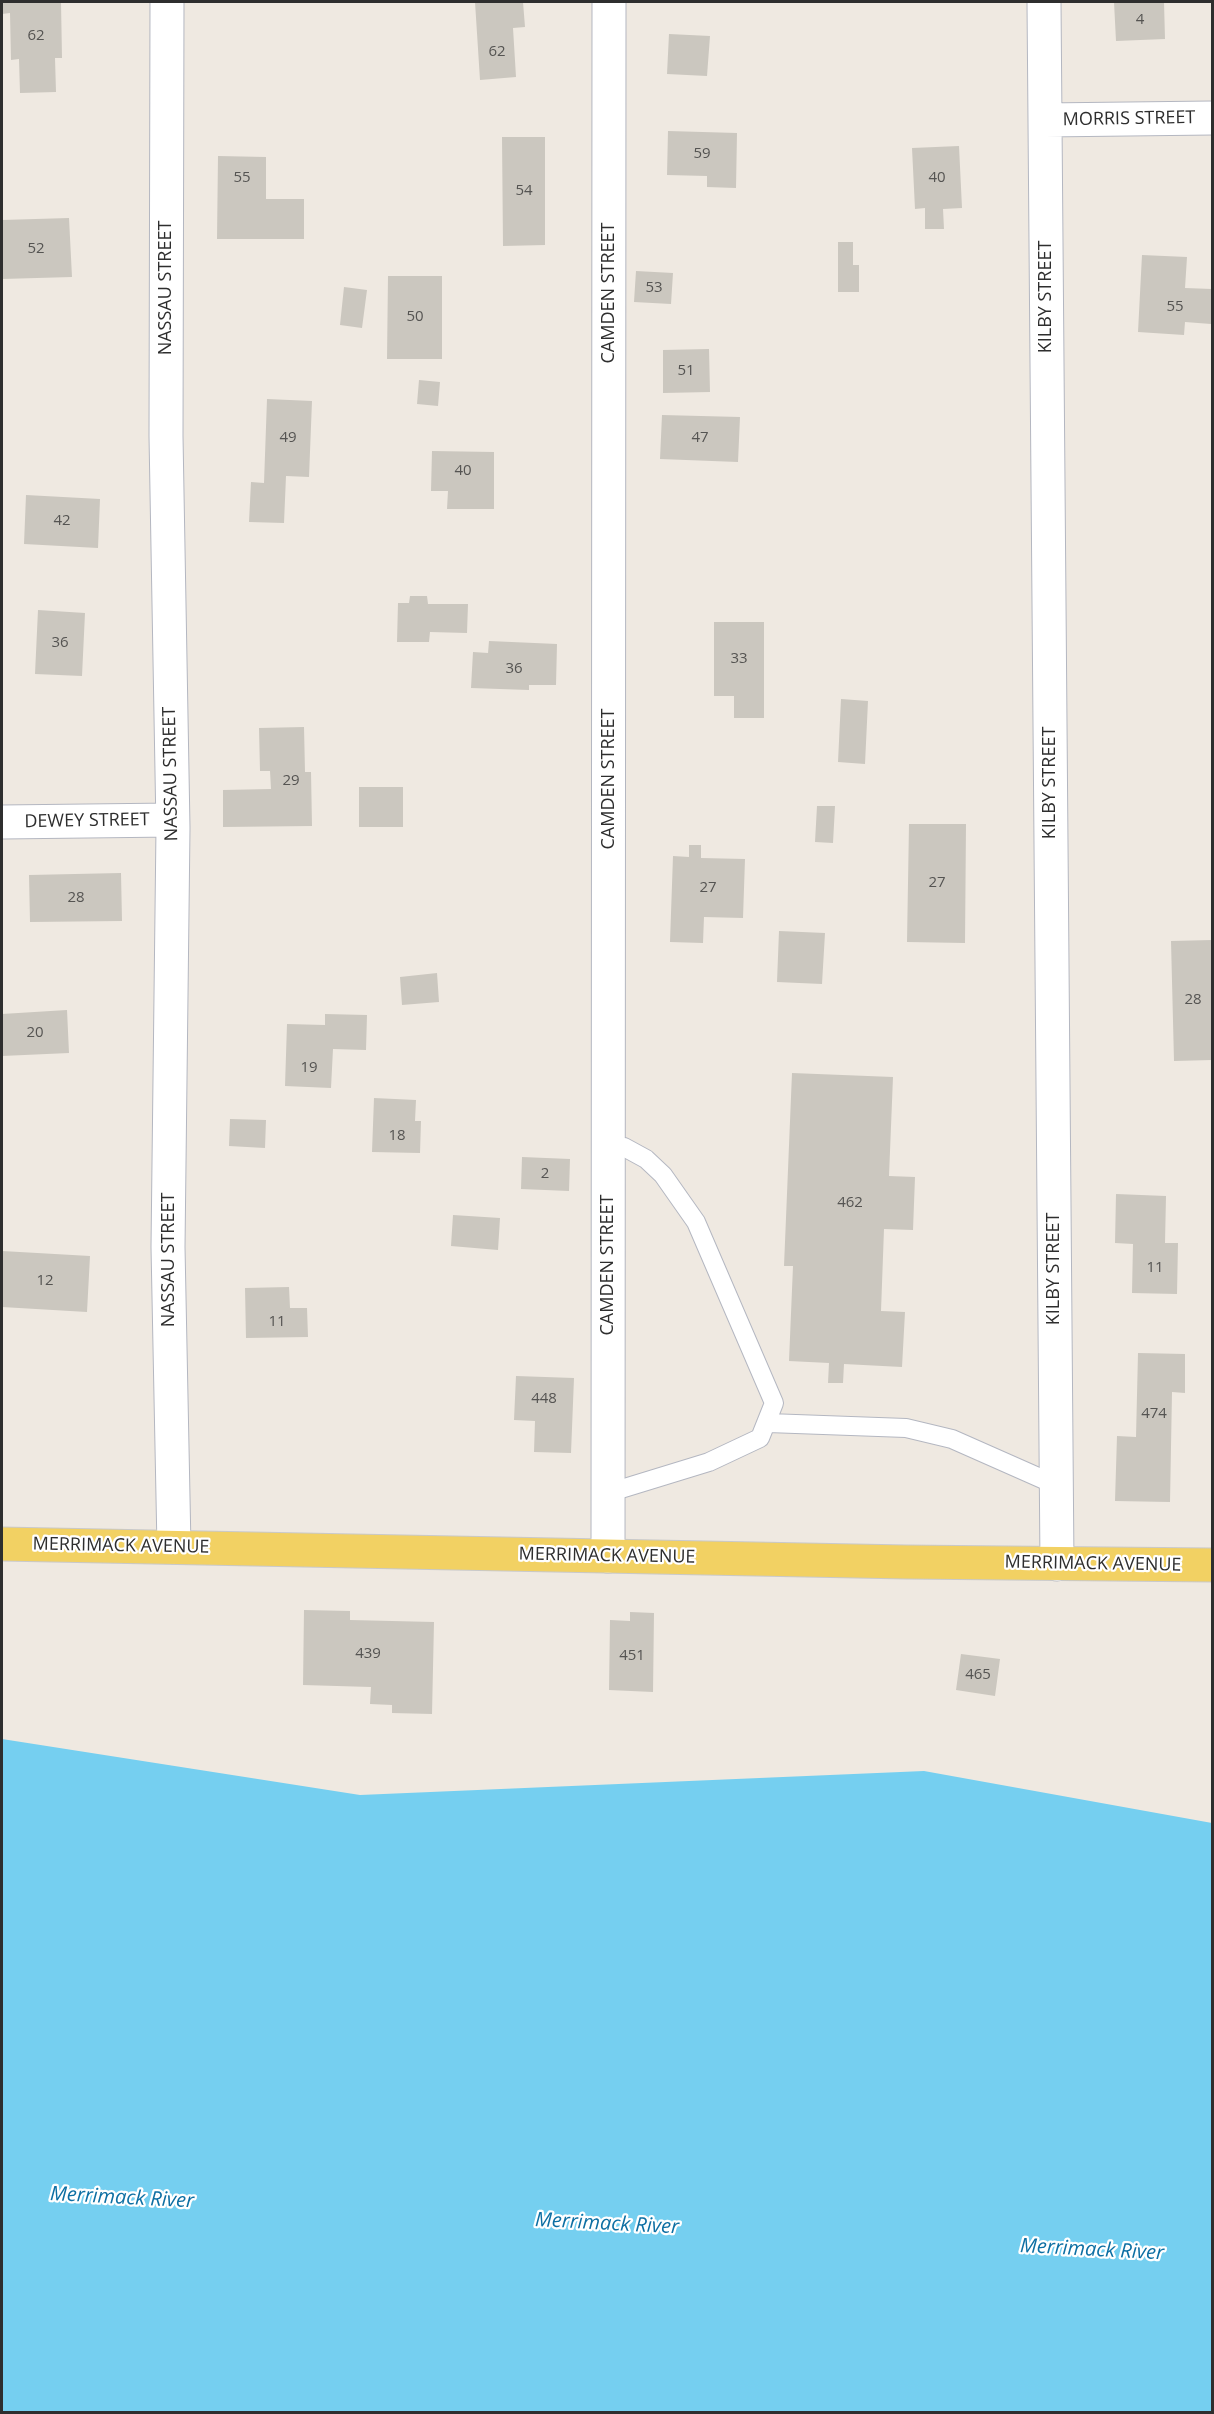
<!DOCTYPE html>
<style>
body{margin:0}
#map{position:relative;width:1214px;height:2414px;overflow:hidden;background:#efe9e1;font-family:"Open Sans",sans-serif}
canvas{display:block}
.frame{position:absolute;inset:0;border:3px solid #2e2e2e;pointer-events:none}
</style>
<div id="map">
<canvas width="1214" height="2414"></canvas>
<div class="frame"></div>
</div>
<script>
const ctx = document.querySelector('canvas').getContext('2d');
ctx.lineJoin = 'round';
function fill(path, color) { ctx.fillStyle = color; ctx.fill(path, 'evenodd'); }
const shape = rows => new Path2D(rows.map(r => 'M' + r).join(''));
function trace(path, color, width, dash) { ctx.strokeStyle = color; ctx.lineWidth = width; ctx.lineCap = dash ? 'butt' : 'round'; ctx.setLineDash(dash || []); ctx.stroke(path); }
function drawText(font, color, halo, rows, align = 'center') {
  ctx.font = font + ' "Open Sans",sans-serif'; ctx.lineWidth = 4.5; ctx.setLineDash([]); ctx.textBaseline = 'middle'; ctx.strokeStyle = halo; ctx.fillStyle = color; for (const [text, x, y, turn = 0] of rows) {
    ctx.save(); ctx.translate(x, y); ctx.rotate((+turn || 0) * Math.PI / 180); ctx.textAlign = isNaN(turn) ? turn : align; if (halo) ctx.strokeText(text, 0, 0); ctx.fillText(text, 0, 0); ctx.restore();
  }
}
const water = shape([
 [2,1739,360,1795,924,1771,1212,1823,1212,2412,2,2412]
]);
const building = shape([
 [2,2,61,2,62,58,55,58,56,92,20,93,19,59,11,60,10,13,2,14],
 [475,2,523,2,525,27,513,28,516,77,480,80],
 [1114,2,1164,2,1165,39,1116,41],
 [669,34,710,36,707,76,667,74],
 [668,131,737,133,736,188,707,187,707,176,667,175],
 [502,137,545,137,545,245,503,246],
 [959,146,962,208,943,209,944,229,925,229,925,208,915,209,912,148],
 [218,156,266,157,266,199,304,199,304,239,217,239],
 [69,218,72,277,2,279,2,220],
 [838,242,853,242,853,265,859,265,859,292,838,292],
 [1142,255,1187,257,1185,288,1212,289,1211,324,1185,322,1184,335,1138,332],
 [636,271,673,273,671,304,634,302],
 [388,276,442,276,442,359,387,359],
 [344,287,367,290,362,328,340,325],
 [709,349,710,392,663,393,663,350],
 [419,380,440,382,438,406,417,404],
 [267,399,312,401,309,477,286,476,284,523,249,522,251,482,264,483],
 [662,415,740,417,738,462,660,459],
 [432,451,494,452,494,509,447,509,448,491,431,491],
 [26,495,100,499,98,548,24,544],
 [410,596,427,596,428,604,468,604,467,633,430,632,429,642,397,642,398,603,409,603],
 [38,610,85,613,82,676,35,674],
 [714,622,764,622,764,718,734,718,734,696,714,696],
 [489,641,557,644,556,685,529,685,529,690,471,688,473,652,488,653],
 [841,699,868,701,865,764,838,762],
 [304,727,305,772,311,772,312,826,223,827,223,790,271,789,270,771,260,771,259,728],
 [359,787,403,787,403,827,359,827],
 [817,806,835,806,833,843,815,842],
 [909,824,966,824,965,943,907,942],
 [689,845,701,845,701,858,745,859,743,918,704,917,703,943,670,942,673,856,689,857],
 [121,873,122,921,30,922,29,875],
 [779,931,825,933,822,984,777,982],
 [1212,940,1212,1060,1174,1061,1171,941],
 [437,973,439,1002,402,1005,400,977],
 [67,1010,69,1053,2,1056,2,1014],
 [325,1014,367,1015,366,1050,333,1049,331,1088,285,1086,287,1024,325,1025],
 [792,1073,893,1077,889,1176,915,1177,913,1230,884,1229,881,1311,905,1312,902,1367,844,1364,843,1383,828,1383,829,1363,789,1361,793,1266,784,1266],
 [374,1098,416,1100,415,1121,421,1121,420,1153,372,1152],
 [230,1119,266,1120,265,1148,229,1146],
 [522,1157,570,1159,569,1191,521,1189],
 [1116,1194,1166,1196,1165,1243,1178,1243,1177,1294,1132,1293,1133,1244,1115,1243],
 [453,1215,500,1218,498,1250,451,1246],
 [2,1251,90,1256,87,1312,2,1307],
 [289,1287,290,1308,307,1308,308,1337,246,1338,245,1288],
 [1138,1353,1185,1354,1185,1393,1172,1392,1170,1502,1115,1501,1117,1436,1136,1437],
 [516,1376,574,1378,571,1453,534,1452,535,1421,514,1420],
 [304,1610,350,1611,350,1620,434,1622,432,1714,392,1713,392,1705,370,1704,371,1687,303,1685],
 [630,1612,654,1613,653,1692,609,1690,610,1620,630,1621],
 [961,1654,1000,1659,995,1696,956,1690]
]);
const service = shape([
 [768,1423,906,1428,952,1439,1056,1485],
 [608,1493,709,1462,760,1438,774,1403,696,1222,663,1175,646,1159,624,1147,609,1147]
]);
const minor = shape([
 [167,2,166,436,173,828,168,1247,174,1547],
 [1044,2,1057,1564],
 [1045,120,1212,118],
 [2,822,172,820],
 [608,1556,609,2]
]);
const primary = shape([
 [2,1544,906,1562,1212,1565]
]);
const numberNames = [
 ["4",1140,20],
 ["62",36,36],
 ["62",497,52],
 ["59",702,154],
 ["55",242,178],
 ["40",937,178],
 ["54",524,191],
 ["52",36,249],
 ["53",654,288],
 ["55",1175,307],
 ["50",415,317],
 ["51",686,371],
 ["49",288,438],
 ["47",700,438],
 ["40",463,471],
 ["42",62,521],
 ["36",60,643],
 ["33",739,659],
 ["36",514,669],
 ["29",291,781],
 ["27",937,883],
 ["27",708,888],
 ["28",76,898],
 ["28",1193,1000],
 ["20",35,1033],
 ["19",309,1068],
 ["18",397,1136],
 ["2",545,1174],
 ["462",850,1203],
 ["11",1155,1268],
 ["12",45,1281],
 ["11",277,1322],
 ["448",544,1399],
 ["474",1154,1414],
 ["439",368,1654],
 ["451",632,1656],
 ["465",978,1675]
];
const streetNames = [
 ["MORRIS STREET",1129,119,-1],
 ["NASSAU STREET",166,288,-90],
 ["CAMDEN STREET",609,293,-90],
 ["KILBY STREET",1046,297,-90],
 ["NASSAU STREET",171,774,-91],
 ["CAMDEN STREET",609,779,-90],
 ["KILBY STREET",1050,783,-90],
 ["DEWEY STREET",87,821,-1],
 ["NASSAU STREET",169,1260,-90],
 ["CAMDEN STREET",608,1265,-90],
 ["KILBY STREET",1054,1269,-90],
 ["MERRIMACK AVENUE",121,1546,1],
 ["MERRIMACK AVENUE",607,1556,1],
 ["MERRIMACK AVENUE",1093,1564,1]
];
const waterNames = [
 ["Merrimack River",122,2198,3],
 ["Merrimack River",607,2224,3],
 ["Merrimack River",1092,2250,3]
];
fill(water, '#75cff0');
fill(building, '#cbc7bf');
trace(service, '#b4b7c1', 20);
trace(minor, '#b4b7c1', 35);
trace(primary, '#c9c9c9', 35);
trace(service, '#fff', 18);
trace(minor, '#fff', 33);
trace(primary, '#f2d163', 33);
drawText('15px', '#555452', null, numberNames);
drawText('18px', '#2e2e2e', '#fff', streetNames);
drawText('italic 20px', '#0d6fa3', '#fff', waterNames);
</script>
